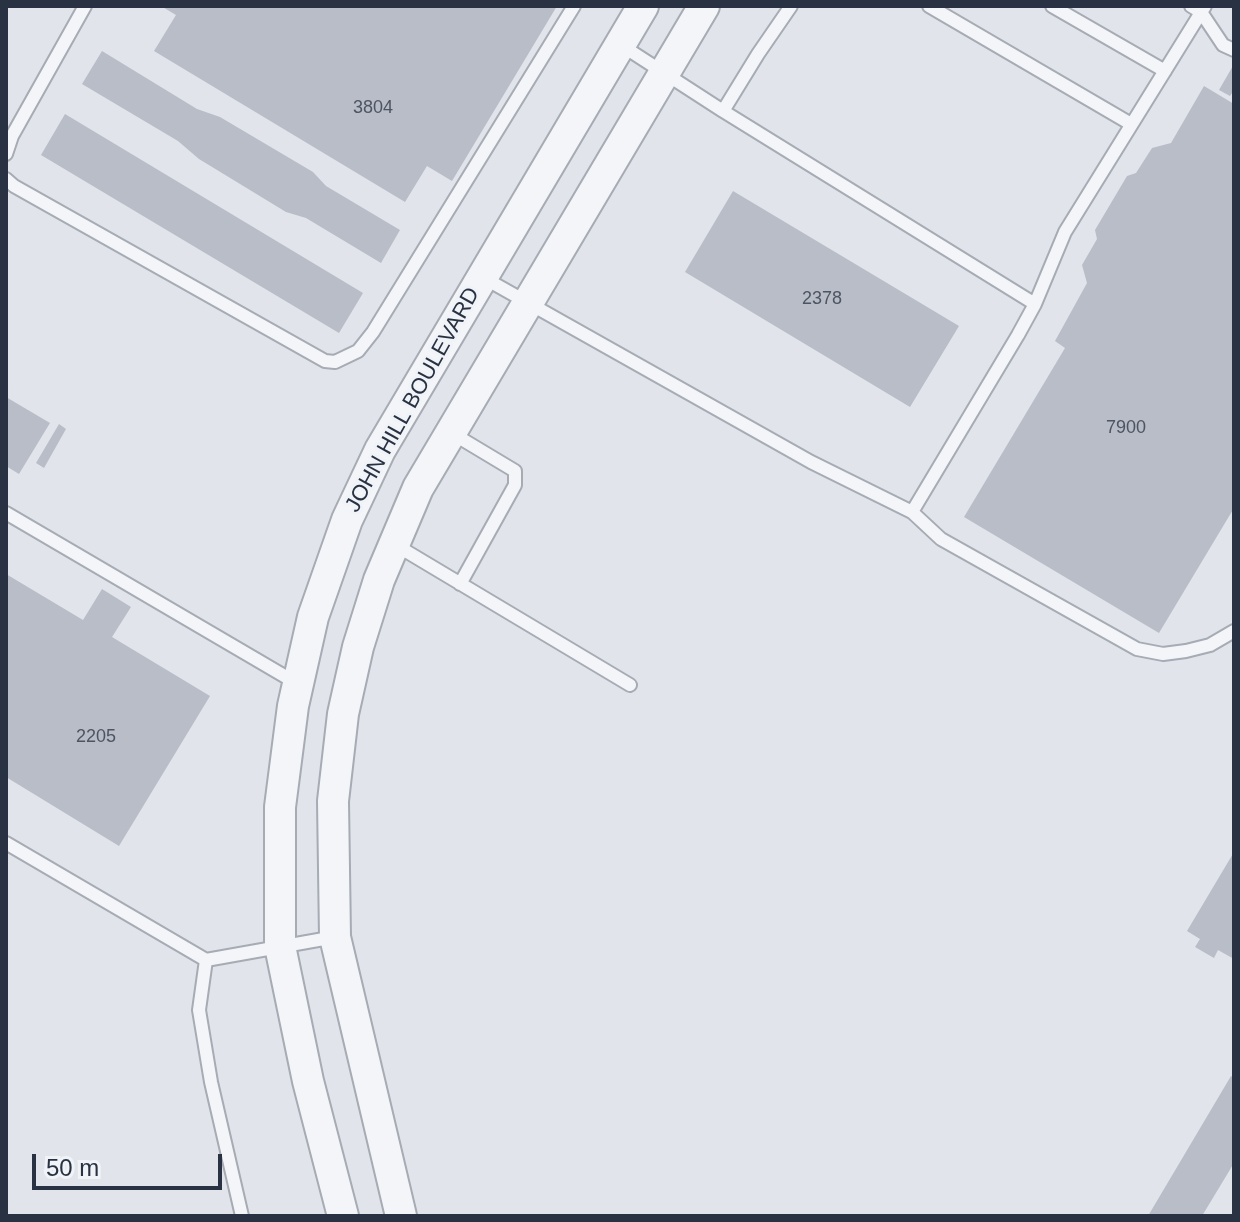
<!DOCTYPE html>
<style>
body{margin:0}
#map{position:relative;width:1240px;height:1222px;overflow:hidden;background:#e1e4ea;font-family:Arial,sans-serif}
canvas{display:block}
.frame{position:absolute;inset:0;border:8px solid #293242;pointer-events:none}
.scale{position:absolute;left:32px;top:1154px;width:190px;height:36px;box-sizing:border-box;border:4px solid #293242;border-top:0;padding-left:10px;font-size:24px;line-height:28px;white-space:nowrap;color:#293242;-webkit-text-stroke:6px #f0f3f7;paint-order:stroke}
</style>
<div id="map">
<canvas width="1240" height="1222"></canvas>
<div class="frame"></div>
<div class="scale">50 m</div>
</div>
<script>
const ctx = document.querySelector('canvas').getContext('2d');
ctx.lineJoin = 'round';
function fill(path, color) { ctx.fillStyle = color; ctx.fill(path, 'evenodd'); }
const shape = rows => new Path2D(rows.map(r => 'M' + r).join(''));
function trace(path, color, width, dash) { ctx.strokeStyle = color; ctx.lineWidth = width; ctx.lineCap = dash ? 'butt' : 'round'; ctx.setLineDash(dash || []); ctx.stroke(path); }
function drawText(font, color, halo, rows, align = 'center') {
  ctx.font = font + ' Arial,sans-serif'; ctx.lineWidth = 6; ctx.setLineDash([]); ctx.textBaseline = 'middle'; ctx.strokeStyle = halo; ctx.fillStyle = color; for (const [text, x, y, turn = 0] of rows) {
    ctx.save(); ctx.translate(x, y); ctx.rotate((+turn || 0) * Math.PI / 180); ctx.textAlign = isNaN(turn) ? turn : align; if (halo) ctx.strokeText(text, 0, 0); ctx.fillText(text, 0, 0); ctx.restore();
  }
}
const building = shape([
 [161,6,557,6,452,181,427,166,405,202,154,51,176,15],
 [102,51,197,109,220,117,313,172,326,186,400,230,381,263,306,218,286,212,199,159,178,141,82,84],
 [1234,64,1234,90,1230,96,1219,90],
 [1204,86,1234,104,1234,508,1159,633,964,517,1065,348,1055,341,1087,283,1082,265,1097,239,1095,230,1127,176,1136,173,1152,148,1171,143],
 [65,114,363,293,339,333,41,155],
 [733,191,959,326,910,407,685,272],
 [6,397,50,423,19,474,6,466],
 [59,424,66,429,44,468,36,463],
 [6,574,83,620,102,589,131,607,112,637,210,696,119,846,6,777],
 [1234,852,1234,959,1218,950,1214,958,1195,947,1200,939,1187,931],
 [1231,1076,1234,1078,1234,1163,1202,1216,1148,1216]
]);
const service = shape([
 [929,6,1131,124],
 [1052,6,1165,71],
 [1191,6,1201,12,1223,45,1234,50],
 [621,45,723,111,758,54,791,6],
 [723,111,1035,304],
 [6,154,12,136,85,6],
 [6,179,14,186,325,361,335,362,358,351,373,332,574,6],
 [484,278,811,462,912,512,941,539,1137,649,1163,654,1186,651,1210,645,1234,631],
 [450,432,515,471,515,485,460,584],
 [912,512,1018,335,1035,304,1065,232,1205,6],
 [6,513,298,684],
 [394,544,630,685],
 [6,843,206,960,335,937],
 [206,960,199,1010,211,1082,242,1216]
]);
const tertiary = shape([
 [343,1216,308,1081,280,946,280,807,293,706,313,617,347,520,380,450,643,6],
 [401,1216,335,937,333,801,343,714,358,647,379,580,418,488,704,6]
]);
const numberNames = [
 ["3804",373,108],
 ["2378",822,299],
 ["7900",1126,428],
 ["2205",96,737]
];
const streetNames = [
 ["JOHN HILL BOULEVARD",413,400,-61]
];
fill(building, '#b8bdc7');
trace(service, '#a6abb4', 16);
trace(tertiary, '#a6abb4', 34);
trace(service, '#f4f5f8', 12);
trace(tertiary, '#f4f5f8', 30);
drawText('18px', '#4d5563', null, numberNames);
drawText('22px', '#293242', '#f0f3f7', streetNames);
</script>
